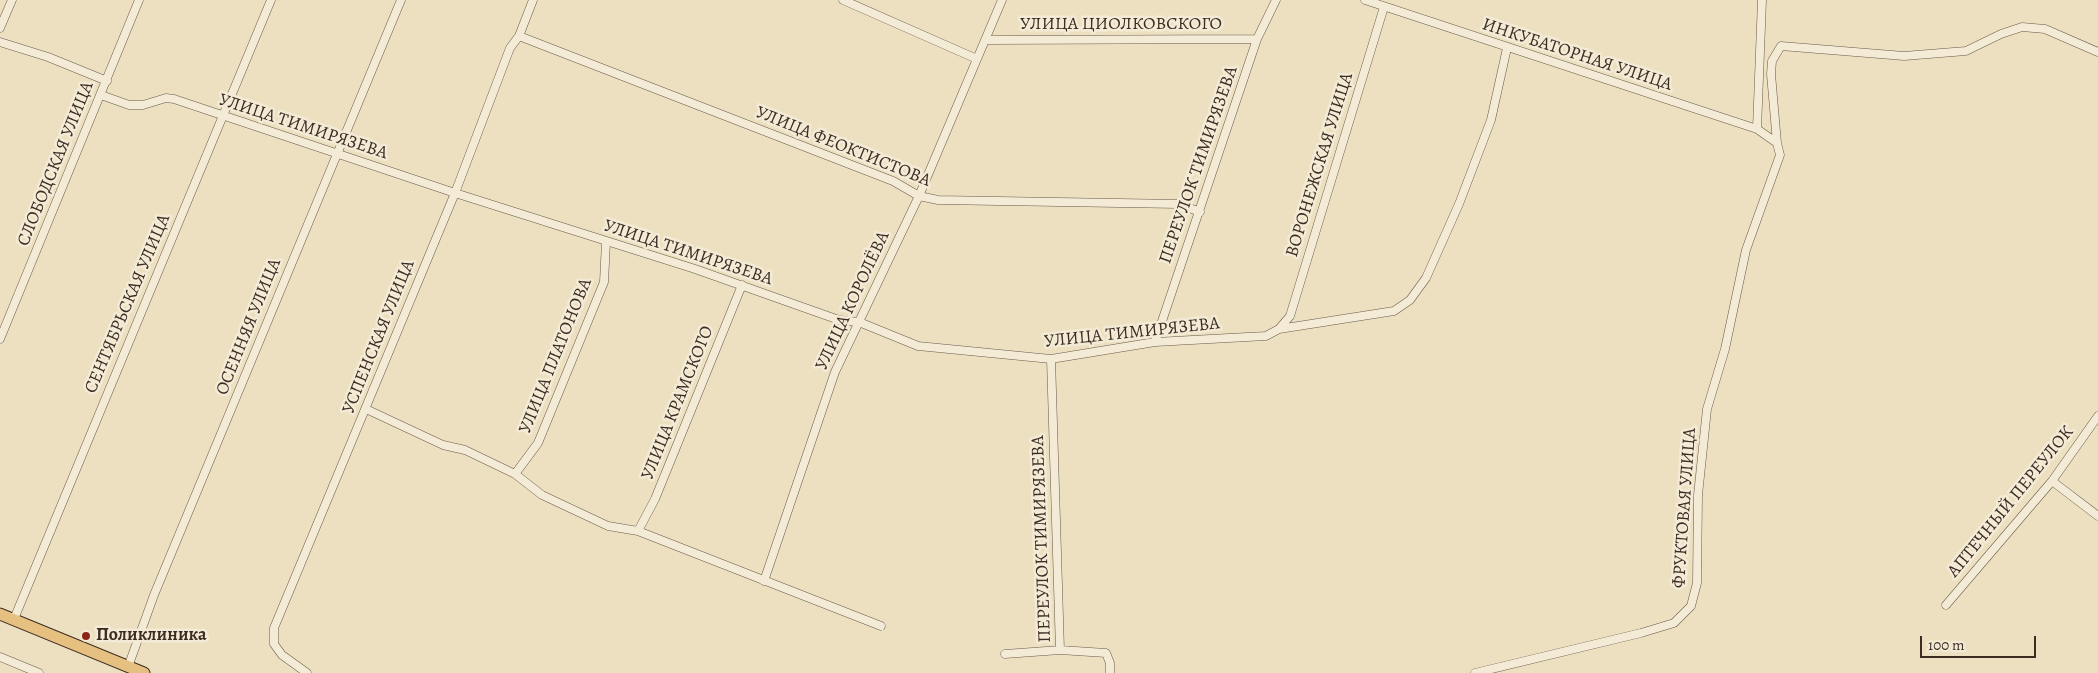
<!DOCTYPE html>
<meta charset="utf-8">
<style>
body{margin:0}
#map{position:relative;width:2098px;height:673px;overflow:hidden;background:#ece0c0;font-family:Alegreya,serif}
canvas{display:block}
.scale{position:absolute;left:1920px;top:636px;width:116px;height:22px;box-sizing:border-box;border:2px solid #3e2c23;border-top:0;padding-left:6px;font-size:15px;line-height:18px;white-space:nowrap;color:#3e2c23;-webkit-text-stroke:4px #f3ebd6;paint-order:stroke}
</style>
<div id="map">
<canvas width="2098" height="673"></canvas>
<div class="scale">100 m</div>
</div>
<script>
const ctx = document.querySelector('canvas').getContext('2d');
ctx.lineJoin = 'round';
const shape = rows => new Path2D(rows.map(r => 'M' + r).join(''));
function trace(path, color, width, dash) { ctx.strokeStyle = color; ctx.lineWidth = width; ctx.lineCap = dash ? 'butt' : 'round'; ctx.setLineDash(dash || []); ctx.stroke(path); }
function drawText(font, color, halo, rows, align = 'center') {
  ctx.font = font + ' Alegreya,serif'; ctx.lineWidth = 5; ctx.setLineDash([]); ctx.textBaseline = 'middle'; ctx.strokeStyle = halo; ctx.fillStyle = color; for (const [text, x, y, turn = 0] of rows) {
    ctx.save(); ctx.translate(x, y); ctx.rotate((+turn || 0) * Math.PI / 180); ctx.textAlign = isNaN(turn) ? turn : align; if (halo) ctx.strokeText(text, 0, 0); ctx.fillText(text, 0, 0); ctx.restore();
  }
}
const minor = shape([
 [843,0,977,59],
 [1365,0,1757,129,1777,143],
 [0,28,12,0],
 [519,36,893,181,919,196,938,200,1179,204,1200,212],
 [986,40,1257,39],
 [0,42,48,57,107,81],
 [101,95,129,105,143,105,166,98,174,99,455,193,695,269,839,320,859,322,918,346,1051,359,1155,342,1266,336,1279,329,1394,311,1410,300,1426,278,1459,204,1491,120,1507,48],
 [1757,129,1762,0],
 [1279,329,1290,316,1384,7],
 [0,339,139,0],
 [1155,342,1257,39,1276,0],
 [1051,359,1060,650,1106,653,1110,663,1110,673],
 [366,409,443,445,465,450,515,474,542,495,608,526,638,531,881,626],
 [515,474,538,443,604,282,606,242],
 [2052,481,2098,516],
 [638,531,655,499,742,285],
 [764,581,835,372,919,196,1002,0],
 [1946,605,2052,481,2098,416],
 [14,619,271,0],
 [1005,654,1060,650],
 [0,657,39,673],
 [128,667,154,595,401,0],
 [307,673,282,655,274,644,274,628,455,193,510,48,519,36,533,0],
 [1475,673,1641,633,1674,623,1691,606,1697,583,1698,495,1707,409,1725,349,1746,250,1780,155,1777,143,1771,74,1772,61,1781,46,1904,56,1966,51,2001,34,2022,27,2045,29,2098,52]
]);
const primary = shape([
 [0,614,144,673]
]);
const markers = [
 [86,636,5,"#8f2418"]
];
const streetNames = [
 ["УЛИЦА ЦИОЛКОВСКОГО",1121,25],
 ["ИНКУБАТОРНАЯ УЛИЦА",1577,55,18],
 ["УЛИЦА ТИМИРЯЗЕВА",303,127,18],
 ["УЛИЦА ФЕОКТИСТОВА",843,147,22],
 ["СЛОБОДСКАЯ УЛИЦА",56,164,-68],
 ["ПЕРЕУЛОК ТИМИРЯЗЕВА",1199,165,-71],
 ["ВОРОНЕЖСКАЯ УЛИЦА",1320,165,-73],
 ["УЛИЦА ТИМИРЯЗЕВА",688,253,18],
 ["УЛИЦА КОРОЛЁВА",853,301,-65],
 ["СЕНТЯБРЬСКАЯ УЛИЦА",128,304,-67],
 ["ОСЕННЯЯ УЛИЦА",249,327,-68],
 ["УЛИЦА ТИМИРЯЗЕВА",1132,333,-6],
 ["УСПЕНСКАЯ УЛИЦА",379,337,-68],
 ["УЛИЦА ПЛАТОНОВА",556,356,-68],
 ["УЛИЦА КРАМСКОГО",678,403,-68],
 ["АПТЕЧНЫЙ ПЕРЕУЛОК",2011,502,-51],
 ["ФРУКТОВАЯ УЛИЦА",1685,508,-86],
 ["ПЕРЕУЛОК ТИМИРЯЗЕВА",1042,539,-92]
];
const poiNames = [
 ["Поликлиника",96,636]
];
trace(minor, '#6a594a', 9);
trace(primary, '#3e2c23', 13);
trace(minor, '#f3ebd6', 8);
trace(primary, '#e6c080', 11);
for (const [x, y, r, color] of markers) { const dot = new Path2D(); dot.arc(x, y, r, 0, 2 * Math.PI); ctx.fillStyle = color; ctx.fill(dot); trace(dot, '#f3ebd6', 2); }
drawText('18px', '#3e2c23', '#f3ebd6', streetNames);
drawText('bold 18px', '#3e2c23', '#f3ebd6', poiNames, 'left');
</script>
